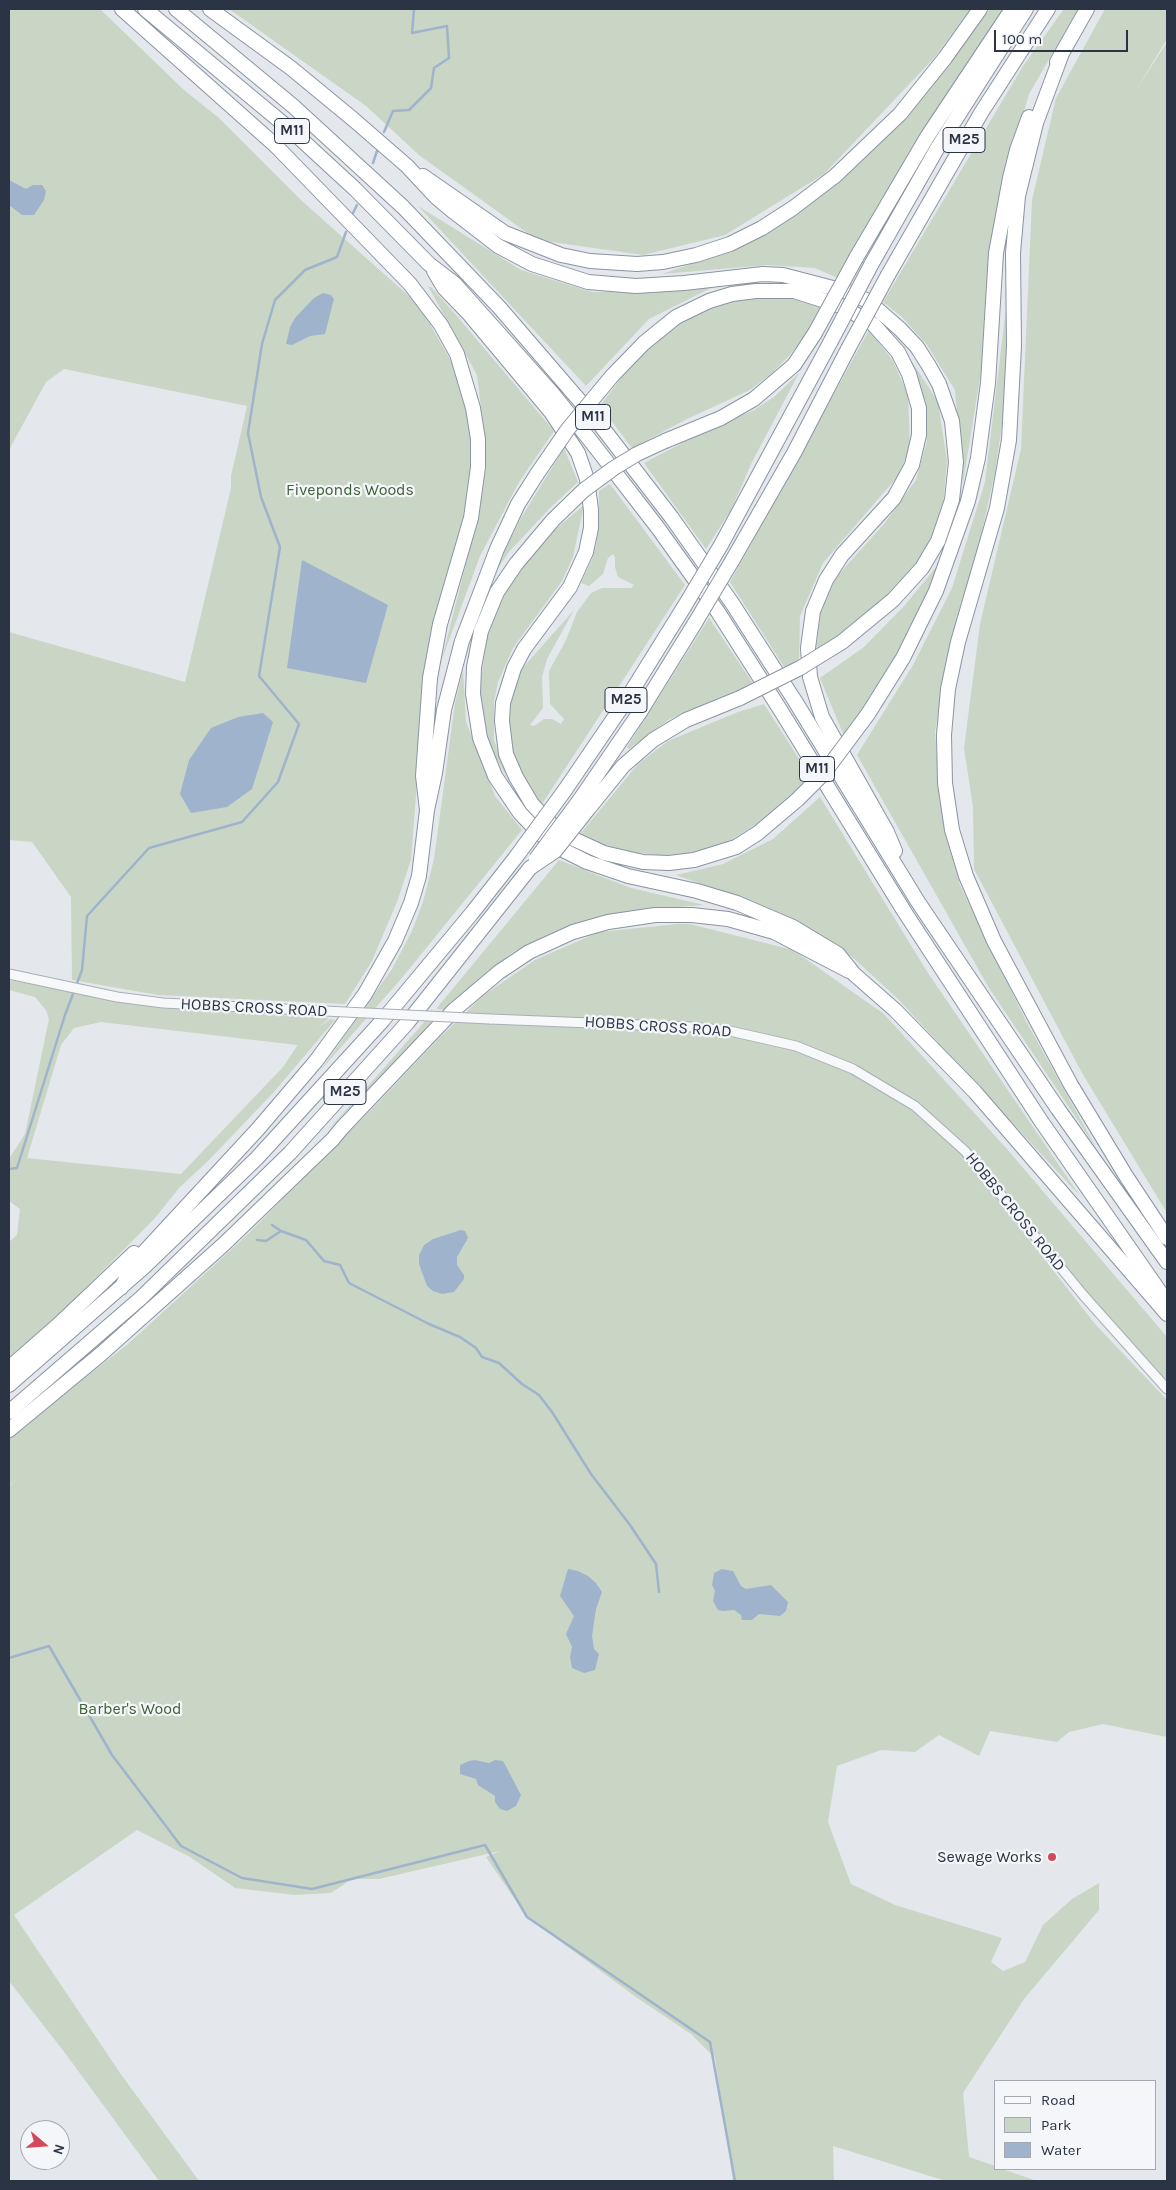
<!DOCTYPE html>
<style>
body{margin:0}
#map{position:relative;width:1176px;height:2190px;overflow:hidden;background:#e4e7ec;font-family:Karla,sans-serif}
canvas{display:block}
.frame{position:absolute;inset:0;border:10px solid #2b3445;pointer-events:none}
.legend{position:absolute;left:994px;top:2080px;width:162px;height:90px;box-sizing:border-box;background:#f4f6f9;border:1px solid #a4a8b1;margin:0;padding:6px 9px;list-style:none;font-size:15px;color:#2b3445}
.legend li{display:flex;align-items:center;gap:10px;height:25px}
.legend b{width:25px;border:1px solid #a4a8b1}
.north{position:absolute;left:20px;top:2120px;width:50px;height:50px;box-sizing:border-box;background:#f4f6f9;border:1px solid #a4a8b1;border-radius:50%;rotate:108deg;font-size:14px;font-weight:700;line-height:20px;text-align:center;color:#2b3445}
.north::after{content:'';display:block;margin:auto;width:18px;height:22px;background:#d1495b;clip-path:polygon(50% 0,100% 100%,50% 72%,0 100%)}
.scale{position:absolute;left:994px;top:30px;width:134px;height:22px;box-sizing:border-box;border:2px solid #2b3445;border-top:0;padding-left:6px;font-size:15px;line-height:18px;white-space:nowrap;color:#2b3445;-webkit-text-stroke:4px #f4f6f9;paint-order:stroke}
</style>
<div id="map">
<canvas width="1176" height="2190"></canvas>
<div class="frame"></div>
<ul class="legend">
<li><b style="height:6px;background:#f7f8fa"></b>Road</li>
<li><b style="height:14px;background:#c9d6c5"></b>Park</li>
<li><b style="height:14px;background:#9fb4cc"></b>Water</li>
</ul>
<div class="north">N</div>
<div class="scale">100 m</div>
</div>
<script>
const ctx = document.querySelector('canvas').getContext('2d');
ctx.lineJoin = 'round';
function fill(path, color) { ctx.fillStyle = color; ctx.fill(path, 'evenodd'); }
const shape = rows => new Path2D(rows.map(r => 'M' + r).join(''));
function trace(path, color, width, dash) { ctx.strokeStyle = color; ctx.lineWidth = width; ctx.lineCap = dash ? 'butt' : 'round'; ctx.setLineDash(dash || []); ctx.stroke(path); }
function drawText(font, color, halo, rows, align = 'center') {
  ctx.font = font + ' Karla,sans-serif'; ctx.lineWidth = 4.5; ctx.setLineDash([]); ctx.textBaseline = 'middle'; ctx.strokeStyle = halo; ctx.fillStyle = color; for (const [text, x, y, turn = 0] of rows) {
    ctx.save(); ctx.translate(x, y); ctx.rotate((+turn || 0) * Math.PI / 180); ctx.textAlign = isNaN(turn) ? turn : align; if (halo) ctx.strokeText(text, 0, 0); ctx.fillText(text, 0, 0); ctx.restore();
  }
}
const green = shape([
 [9,9,100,9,184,90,219,118,302,201,419,305,450,359,469,413,474,460,466,522,422,718,411,860,397,902,372,961,345,1004,158,995,72,980,71,897,32,842,9,840,9,632,185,682,231,488,231,476,247,406,64,369,46,382,9,450],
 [229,9,970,9,934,58,824,174,725,235,643,255,537,240,419,155,366,106],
 [990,9,1005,9,890,186,838,278,815,268,767,265,662,274,735,249,786,222,852,169,900,124],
 [1064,9,1078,9,1029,94,1003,185,986,341,963,483,955,390,927,345,902,317,883,302,1023,66],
 [1105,9,1167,9,1167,39,1136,90,1167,42,1167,1213,1082,1073,974,869,973,807,964,748,980,624,1021,449,1032,200,1056,98],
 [418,206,521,270,592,292,669,291,713,287,649,319,586,386],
 [428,286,431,287,456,315,554,431,519,482,480,556,441,662,477,520,486,447,477,375],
 [1008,292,1005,403,995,472,979,546,947,658,935,732,941,808,960,885,1026,1021,1097,1149,989,988,857,755,913,665,952,588,985,482],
 [782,296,805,298,822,307,809,330,788,357,771,374,750,390,687,419,632,448,600,406,626,371,651,345,680,321,705,307,731,299],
 [869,330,893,361,908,395,910,448,898,476,823,563,800,616,799,664,786,670,730,582],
 [898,340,938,402,947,461,943,507,927,554,891,593,832,643,816,653,820,614,825,599,838,575,884,524,916,480,927,441,921,402],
 [799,373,752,462,732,508,706,549,644,463,684,442,754,410,774,397],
 [564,448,578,482,549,509,509,552,490,580,521,518],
 [610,484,685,585,542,804,527,786,513,755,508,721,509,704,520,671,574,610,547,659,542,677,543,708,530,725,534,726,544,719,552,719,561,724,564,719,550,704,549,671,566,640,577,612,591,593,602,588,631,588,634,585,618,577,615,567,615,558,613,554,608,558,603,574,589,586,581,583,591,562,596,546,598,530,599,491],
 [584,505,573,557,562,581,513,648,498,682,494,702,494,740,507,778,488,742,479,690,489,625,515,575,551,533],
 [941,561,908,636,869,702,844,736,820,678,864,647,905,605],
 [709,618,754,685,670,719,629,749,627,747],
 [463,670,466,722,495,796,522,830,401,979,321,1070,392,969,412,931,423,902,434,859,455,703],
 [764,704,810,776,777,811,725,844,676,857,629,852,596,842,580,834,638,764,668,741,738,712],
 [820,797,928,973,1080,1196,898,999,851,956,792,920,754,903,676,875,723,864,773,839],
 [559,860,631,888,704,905,630,911,557,931,513,952,482,976,445,1010,436,1009],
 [678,924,690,924,793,950,884,1014,1007,1149,1167,1337,1167,1386,1061,1261,992,1192,1095,1324,1167,1400,1167,1737,1103,1724,1069,1732,1057,1742,990,1731,979,1756,939,1735,915,1752,881,1750,837,1766,828,1822,851,1884,895,1905,1002,1938,991,1962,1003,1971,1025,1962,1043,1925,1072,1899,1099,1883,1099,1910,1024,1999,963,2093,969,2157,995,2166,995,2169,1002,2169,1037,2181,946,2181,833,2146,834,2181,733,2181,715,2058,691,2034,636,1997,527,1917,486,1857,500,1851,379,1879,352,1879,331,1893,295,1895,235,1888,190,1857,137,1830,14,1915,120,2073,199,2181,159,2181,65,2053,9,1981,9,1486,17,1480,9,1485,9,1437,128,1344,246,1236,372,1109,440,1037,484,995,535,960,599,932],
 [9,980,166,1008,329,1018,318,1028,330,1019,335,1020,273,1093,209,1160,179,1188,155,1218,62,1312,9,1357,9,1242,17,1235,20,1209,9,1201,9,1159,25,1134,49,1019,46,1010,35,997,9,990],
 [101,1022,297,1045,297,1046,283,1067,181,1174,27,1158,61,1045,74,1028],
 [425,1021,434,1022,325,1133,376,1077]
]);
const water = shape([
 [9,180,26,189,33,185,42,185,46,191,44,200,34,215,22,215,9,205],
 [323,293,331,295,334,299,325,334,310,336,292,345,286,344,290,327,295,318,314,298],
 [302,560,388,605,366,683,287,668],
 [263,713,273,722,252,789,227,807,191,813,180,794,189,760,211,728,238,717],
 [461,1230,465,1231,468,1238,457,1257,457,1265,464,1275,464,1279,454,1292,442,1294,433,1291,427,1286,419,1264,419,1255,424,1245,433,1239],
 [568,1569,578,1571,588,1576,596,1583,602,1592,596,1609,592,1636,594,1649,599,1654,595,1670,584,1673,572,1668,570,1657,572,1647,566,1634,574,1616,560,1596],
 [722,1569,733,1571,741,1586,746,1589,771,1585,788,1602,786,1611,780,1616,759,1614,752,1620,742,1620,741,1615,734,1610,723,1611,718,1610,713,1601,715,1591,712,1585,714,1573],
 [475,1760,489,1763,495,1760,503,1761,521,1795,516,1806,507,1811,500,1809,495,1802,495,1796,478,1785,476,1779,460,1774,460,1765,469,1761]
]);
const stream = shape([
 [384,132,393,111,409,110,431,88,434,68,449,58,447,26,412,33,414,9],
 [373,163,377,151],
 [353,213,357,205],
 [9,1169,17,1168,65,1015,82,970,87,916,149,848,242,822,278,782,299,724,259,676,280,547,261,497,248,433,262,344,275,300,305,270,337,257,346,232],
 [272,1225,281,1231,306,1240,324,1261,340,1265,349,1283,429,1324,460,1337,476,1348,482,1357,499,1363,522,1384,539,1395,552,1412,591,1474,630,1525,656,1564,659,1592],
 [257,1240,266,1241,281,1231],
 [9,1658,49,1646,112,1755,181,1846,242,1878,312,1889,485,1845,527,1917,710,2042,735,2181]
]);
const tertiary = shape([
 [9,974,117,997,163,1003,304,1010],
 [490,1019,691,1027,730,1031,796,1046,853,1069,915,1106,965,1151,1084,1296,1167,1389]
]);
const motorway = shape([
 [122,9,276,146,410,284,441,325,457,354,473,408,478,439,478,467,471,518,440,624,430,678,423,776,427,810],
 [145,9,292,131,355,189,429,264,454,283,552,393,590,440,658,528,718,612,781,711,904,911,1041,1121,1167,1302],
 [176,9,293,106,403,207,499,307,598,422,672,518,732,603,795,701,918,902,1058,1109,1167,1262],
 [210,9,291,68,354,120,407,166,436,197,454,212,498,246,532,264,588,282,636,286,684,283,763,274,783,275,848,292,868,301,900,329,917,347,929,366,939,384,952,421,956,462,952,500,938,541,922,568,893,600,842,642],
 [1061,56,1036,123,1018,196,1013,253,1014,346,1009,440,997,508,958,642,948,689,944,735,945,783,952,830,966,876,994,941,1071,1085,1126,1176,1167,1238],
 [1057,62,1087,9],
 [423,176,505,233,561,255,590,261,637,264,663,262,696,255,730,244,762,228,793,208,835,176,900,114,945,58,980,9],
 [856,258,927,137,1012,9],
 [871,265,938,147,1026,9],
 [434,271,444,288,470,315,551,412,578,453,587,479,591,510,591,528,586,552,570,587,524,649,514,668,503,703,502,721,506,754,516,777,532,804,552,825,565,835,604,853,643,862,669,863,694,860,736,847,758,833,797,800],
 [888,275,981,113,1048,9],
 [612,376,644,343,676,317,709,301,732,294,756,291,794,291,841,306,873,324,898,352,909,374,919,408,919,435,912,465,894,498,842,555,826,580,813,611,808,648,810,677,822,717,887,832,895,851],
 [665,441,721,418,754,399,794,365,815,333],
 [553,520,516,564,497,592,481,631,474,667,473,694,480,738,495,776,520,813,536,830,557,847,587,862,628,876,697,891,737,903,793,927,838,954,854,974,895,1010,975,1092,1167,1314],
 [721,545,831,341],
 [732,561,794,453,848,349],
 [868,714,903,658,936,591,968,501,978,458,988,383,996,253,1010,178,1017,150,1029,117],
 [565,790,625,702,684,607],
 [579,801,640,712,695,623],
 [589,808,623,766,653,740,686,720,740,698],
 [121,1288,135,1262,258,1129,316,1061,365,994,395,941,411,903,419,876,427,810,435,773,444,710,462,641,497,549,518,504,537,474],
 [9,1368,58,1325,134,1253],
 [9,1385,144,1267,257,1158,383,1020,472,913,516,857],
 [9,1412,141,1298,290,1153,408,1022,530,868],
 [9,1430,101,1354,223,1245,333,1139,341,1129,454,1010,499,972,529,952,573,932,608,922,655,915,692,915,728,919,774,932,849,971]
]);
const tertiaryBridge = shape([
 [304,1010,490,1019]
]);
const motorwayBridge = shape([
 [815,333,856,258],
 [831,341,871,265],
 [848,349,888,275],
 [537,474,568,429,612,376],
 [553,520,584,490,614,468,637,454,665,441],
 [684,607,721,545],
 [695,623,732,561],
 [740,698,800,668,842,642],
 [797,800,824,773,868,714],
 [516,857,565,790],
 [536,859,579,801],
 [530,868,555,851,589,808]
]);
const markers = [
 [1052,1857,5,"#d1495b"]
];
const shields = [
 [292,131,35],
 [964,140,42],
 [593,417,35],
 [626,700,42],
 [817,769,35],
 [345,1092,42]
];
const shieldNames = [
 ["M11",292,131],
 ["M25",964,140],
 ["M11",593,417],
 ["M25",626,700],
 ["M11",817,769],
 ["M25",345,1092]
];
const parkNames = [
 ["Fiveponds Woods",350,490],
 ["Barber's Wood",130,1709]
];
const streetNames = [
 ["HOBBS CROSS ROAD",254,1008,3],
 ["HOBBS CROSS ROAD",658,1027,4],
 ["HOBBS CROSS ROAD",1015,1212,51]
];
const poiNames = [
 ["Sewage Works",1042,1857]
];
fill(green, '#c9d6c5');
fill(water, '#9fb4cc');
trace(stream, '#9fb4cc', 2.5);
trace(tertiary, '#a9aeb7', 11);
trace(motorway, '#8b94a3', 16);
trace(tertiary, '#f7f8fa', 9);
trace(motorway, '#fff', 14);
trace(tertiaryBridge, '#a9aeb7', 11, []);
trace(motorwayBridge, '#8b94a3', 16, []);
trace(tertiaryBridge, '#f7f8fa', 9);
trace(motorwayBridge, '#fff', 14);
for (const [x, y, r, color] of markers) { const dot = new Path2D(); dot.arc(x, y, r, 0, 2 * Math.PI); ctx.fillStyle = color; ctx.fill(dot); trace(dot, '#f4f6f9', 2); }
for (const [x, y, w] of shields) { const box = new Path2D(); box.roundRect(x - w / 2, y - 12.5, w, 25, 4); ctx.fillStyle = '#f4f6f9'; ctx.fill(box); trace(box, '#2b3445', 1); }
drawText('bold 15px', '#2b3445', null, shieldNames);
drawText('16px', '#3f6138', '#f4f6f9', parkNames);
drawText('16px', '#2b3445', '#f4f6f9', streetNames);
drawText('16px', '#2b3445', '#f4f6f9', poiNames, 'right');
</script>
